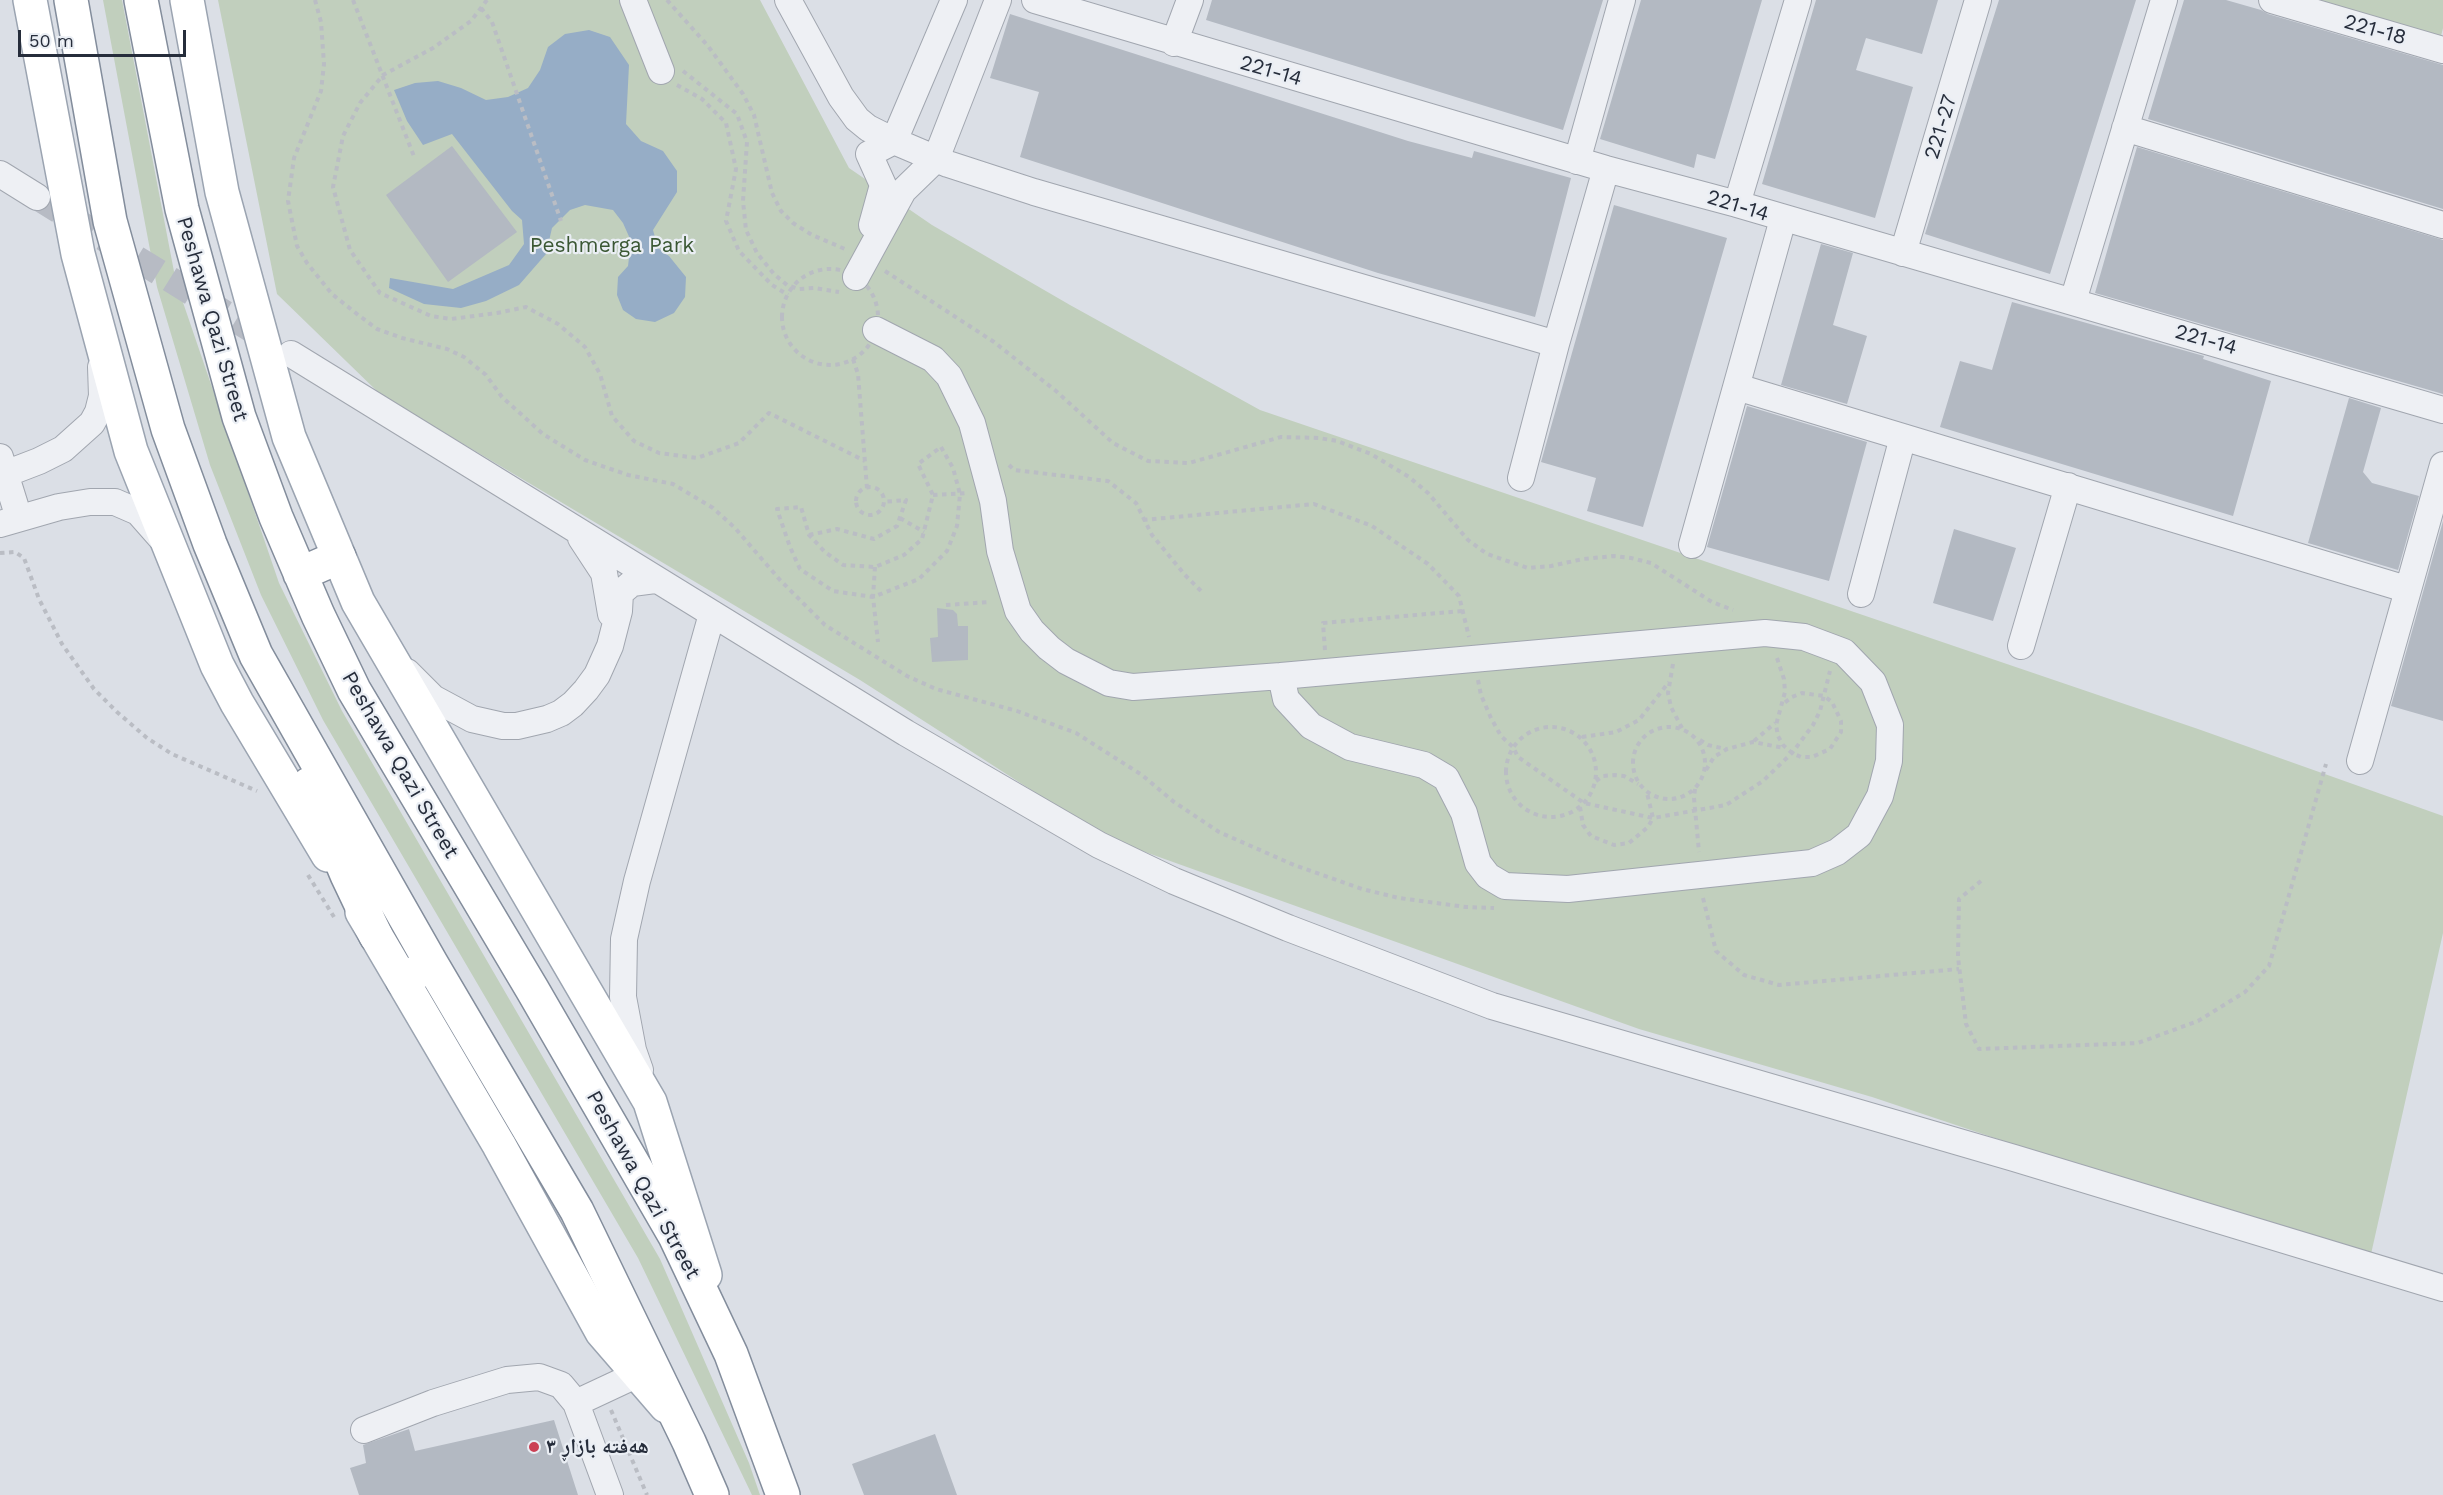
<!DOCTYPE html>
<meta charset="utf-8">
<style>
body{margin:0}
#map{position:relative;width:2443px;height:1495px;overflow:hidden;background:#dbdfe6;font-family:"Work Sans",sans-serif}
canvas{display:block}
.scale{position:absolute;left:18px;top:30px;width:168px;height:27px;box-sizing:border-box;border:3px solid #262d3b;border-top:0;padding-left:8px;font-size:18px;line-height:21px;white-space:nowrap;color:#262d3b;-webkit-text-stroke:4px #eaeef4;paint-order:stroke}
</style>
<div id="map">
<canvas width="2443" height="1495"></canvas>
<div class="scale">50 m</div>
</div>
<script>
const ctx = document.querySelector('canvas').getContext('2d');
ctx.lineJoin = 'round';
function fill(path, color) { ctx.fillStyle = color; ctx.fill(path, 'evenodd'); }
const shape = rows => new Path2D(rows.map(r => 'M' + r).join(''));
function trace(path, color, width, dash) { ctx.strokeStyle = color; ctx.lineWidth = width; ctx.lineCap = dash ? 'butt' : 'round'; ctx.setLineDash(dash || []); ctx.stroke(path); }
function drawText(font, color, halo, rows, align = 'center') {
  ctx.font = font + ' "Work Sans","Noto Naskh Arabic",sans-serif'; ctx.lineWidth = 4.5; ctx.setLineDash([]); ctx.textBaseline = 'middle'; ctx.strokeStyle = halo; ctx.fillStyle = color; for (const [text, x, y, turn = 0] of rows) {
    ctx.save(); ctx.translate(x, y); ctx.rotate((+turn || 0) * Math.PI / 180); ctx.textAlign = isNaN(turn) ? turn : align; if (halo) ctx.strokeText(text, 0, 0); ctx.fillText(text, 0, 0); ctx.restore();
  }
}
const green = shape([
 [103,0,122,0,176,282,279,583,342,711,660,1259,749,1463,760,1495,752,1495,638,1258,323,720,261,595,210,465,157,287],
 [218,0,760,0,849,168,932,225,1070,305,1260,410,2198,729,2443,816,2443,933,2369,1263,1872,1097,1639,1029,1106,838,860,680,381,395,277,294],
 [2317,0,2443,0,2443,28,2441,36]
]);
const water = shape([
 [589,30,610,37,629,65,626,124,641,141,663,151,677,171,677,192,653,230,658,248,669,256,686,277,685,297,674,313,655,322,636,319,623,310,617,295,618,277,628,266,631,241,623,223,613,210,585,205,570,210,552,228,546,254,519,285,486,301,461,308,424,304,389,288,390,278,453,289,509,265,524,244,522,220,512,211,452,134,423,145,407,121,394,90,415,83,438,81,461,88,486,100,508,97,528,88,540,70,548,47,565,34]
]);
const building = shape([
 [1212,0,1603,0,1563,130,1206,20],
 [1641,0,1762,0,1715,159,1697,154,1694,168,1600,139],
 [1816,0,1938,0,1922,54,1866,38,1856,70,1913,87,1875,218,1762,184],
 [1999,0,2136,0,2050,274,1925,234],
 [2184,0,2226,0,2261,10,2268,14,2443,65,2443,209,2148,119],
 [1010,14,1408,141,1472,158,1474,151,1571,178,1535,317,1378,273,1020,157,1039,92,990,78],
 [452,146,517,232,448,282,386,195],
 [2137,147,2443,240,2443,394,2095,293],
 [1614,205,1727,238,1643,527,1587,511,1596,478,1541,462],
 [1821,244,1853,253,1833,325,1867,336,1847,404,1781,385],
 [2012,302,2204,356,2203,359,2271,381,2233,516,1940,427,1960,361,1992,370],
 [2349,398,2381,408,2363,472,2372,483,2419,496,2398,570,2308,543],
 [1747,406,1867,442,1829,581,1707,547],
 [2443,521,2443,721,2391,706],
 [1954,529,2016,548,1993,621,1933,603],
 [937,608,953,610,957,614,958,626,968,626,968,660,932,662,930,638,938,637],
 [554,1420,578,1495,359,1495,350,1468,366,1463,363,1445,409,1429,415,1451],
 [935,1434,957,1495,864,1495,852,1464]
]);
const minorTunnel = shape([
 [37,197,270,341]
]);
const path = shape([
 [315,0,321,22,324,64,321,91,294,158,288,201,297,246,307,263,332,294,357,314,377,329,402,338,447,349,464,357,486,375,502,397,543,434,585,460,628,475,673,484,713,508,735,528,780,580,825,625,907,676,936,689,1017,711,1076,733,1142,775,1174,802,1219,832,1294,865,1362,889,1399,898,1466,907,1494,908],
 [353,0,415,159],
 [487,0,471,21,433,48,383,75,360,103,343,136,333,187,350,250,380,293,431,316,451,319,497,313,526,307,558,324,585,347,600,374,612,416,634,441,659,453,697,458,739,443,769,413,865,461],
 [667,0,708,46,743,94,754,115,772,193,781,211,793,223,812,235,845,249],
 [481,8,492,22,561,221],
 [683,71,737,114,747,142,743,201,746,230,757,253,774,274,787,285,799,289,814,288,839,292],
 [677,85,702,99,726,123,736,169,726,221,739,251,772,285,788,295],
 '782 317a48 48 0 1 1 96 0a48 48 0 1 1-96 0Z',
 [885,271,994,342,1056,391,1113,443,1148,461,1189,463,1281,437,1319,438,1337,441,1371,454,1409,477,1428,493,1468,540,1487,554,1528,568,1551,566,1583,559,1614,556,1631,558,1651,563,1712,602,1733,610],
 [853,359,858,374,867,488],
 [941,447,953,468,960,494,957,526,947,551,919,579,873,597,833,591,800,569,790,547,777,509,801,507,809,535,825,552,843,565,875,567,904,555,922,539,933,495,918,464,941,447],
 [1009,465,1014,470,1108,481,1136,503,1152,535,1185,575,1201,591],
 '856 501a14 14 0 1 1 28 0a14 14 0 1 1-28 0Z',
 [933,495,968,493],
 [900,518,924,532],
 [1143,520,1314,504,1372,526,1428,564,1459,596,1469,637],
 [809,535,837,529,874,539,897,526,906,500,883,502],
 [0,553,15,552,24,558,39,599,62,644,94,689,117,712,147,738,172,754,257,791],
 [875,567,873,597,878,642],
 [946,605,990,602],
 [1325,650,1323,623,1462,611],
 [1777,658,1784,679,1785,692,1776,725,1778,736,1783,745,1792,753,1801,757,1812,757,1830,749,1841,732,1841,721,1832,702,1824,696,1802,693,1792,697,1783,704],
 [1673,664,1668,693,1671,707,1682,728],
 [1478,680,1481,695,1491,718,1501,736,1513,747,1518,757,1584,803,1653,818,1726,805,1763,781,1792,753,1813,725,1820,711,1830,671],
 '1633 763a36 36 0 1 1 72 0a36 36 0 1 1-72 0Z',
 '1506 772a45 45 0 1 1 90 0a45 45 0 1 1-90 0Z',
 [1582,737,1616,732,1639,720,1669,682],
 [1700,740,1708,745,1726,749],
 [1754,741,1775,723],
 [1706,770,1714,757,1727,749,1753,742,1784,748],
 [1596,781,1603,776,1615,775,1624,776,1638,784],
 [1695,789,1694,798,1699,852],
 [1580,807,1583,825,1591,836,1614,845,1629,843,1648,827,1653,818,1647,793],
 [308,875,334,917],
 [1981,881,1959,899,1958,957,1966,1024,1979,1049,2138,1043,2198,1021,2245,992,2269,966,2326,764],
 [1703,898,1716,951,1744,975,1779,985,1959,969],
 [611,1410,647,1495]
]);
const minor = shape([
 [633,0,661,71],
 [788,0,841,97,857,119,868,128,894,141,948,164,1034,192,1556,344],
 [1035,0,1606,169,1737,204,2443,410],
 [2272,0,2443,50],
 [1174,43,1190,0],
 [2125,128,2443,225],
 [894,141,954,0],
 [1577,161,1622,0],
 [0,174,37,197],
 [1737,204,1798,0],
 [872,225,883,185,869,154,894,141],
 [1903,253,1978,0],
 [856,277,903,191,936,159,998,0],
 [2073,301,2164,0],
 [876,330,933,359,949,376,972,423,993,501,1000,551,1018,611,1032,631,1049,648,1066,661,1109,683,1133,687,1281,676,1286,699,1311,726,1350,747,1424,765,1446,778,1464,813,1478,863,1488,876,1505,886,1568,889,1812,863,1837,852,1859,835,1880,796,1889,761,1890,725,1873,682,1844,652,1804,637,1765,633,1281,676],
 [291,354,906,733,1099,845,1174,881,1288,928,1492,1006,2014,1158,2443,1288],
 [1737,387,2406,589],
 [0,457,19,518],
 [0,476,39,461,63,449,92,423,98,412,102,396,101,367],
 [1521,478,1556,344,1606,169],
 [0,524,59,507,90,502,115,502,138,512,160,537],
 [581,538,604,573,611,614],
 [1692,545,1783,219],
 [1861,594,1903,437],
 [2021,646,2068,486],
 [407,672,433,698,472,719,503,726,517,726,547,719,561,713,573,704,586,690,597,675,610,646,619,611,620,593,632,583,655,580],
 [2360,761,2443,465],
 [640,1070,633,1050,623,997,624,939,637,881,712,614],
 [576,1403,638,1374],
 [364,1430,433,1403,507,1380,539,1377,561,1385,576,1403,610,1495]
]);
const major = shape([
 [30,0,78,254,131,451,217,665,237,703,328,855],
 [187,0,222,192,289,437,358,602,650,1102,705,1275],
 [362,912,499,1145,602,1332,666,1406]
]);
const highway = shape([
 [71,0,110,221,168,429,210,544,256,655,431,963,577,1211,689,1442,712,1495],
 [141,0,182,209,239,417,276,517,318,615,354,690,532,989,675,1236,731,1354,783,1495],
 [300,574,339,557],
 [309,784,347,875,376,936],
 [403,981,431,963]
]);
const markers = [
 [534,1447,6,"#cb4054"]
];
const streetNames = [
 ["221-18",2375,30,16],
 ["221-14",1271,71,16],
 ["221-27",1941,127,-73],
 ["221-14",1738,206,17],
 ["Peshawa Qazi Street",212,319,74],
 ["221-14",2206,340,16],
 ["Peshawa Qazi Street",400,765,60],
 ["Peshawa Qazi Street",643,1185,61]
];
const parkNames = [
 ["Peshmerga Park",612,246]
];
const poiNames = [
 ["هەفتە بازاڕ ٣",546,1447]
];
fill(green, '#c1cfbd');
fill(water, '#96adc6');
fill(building, '#b3b9c2');
trace(minorTunnel, '#b7bbc4', 26, [26, 13]);
trace(minor, '#a1a6af', 28);
trace(major, '#9ba4b1', 36);
trace(highway, '#838d9c', 36);
trace(path, '#babdc4', 4, [4.5, 4.5]);
trace(minor, '#eef0f4', 26);
trace(major, '#fff', 33);
trace(highway, '#fff', 33);
for (const [x, y, r, color] of markers) { const dot = new Path2D(); dot.arc(x, y, r, 0, 2 * Math.PI); ctx.fillStyle = color; ctx.fill(dot); trace(dot, '#eaeef4', 2); }
drawText('21px', '#262d3b', '#eaeef4', streetNames);
drawText('21px', '#3a5733', '#eaeef4', parkNames);
drawText('bold 21px', '#262d3b', '#eaeef4', poiNames, 'left');
</script>
